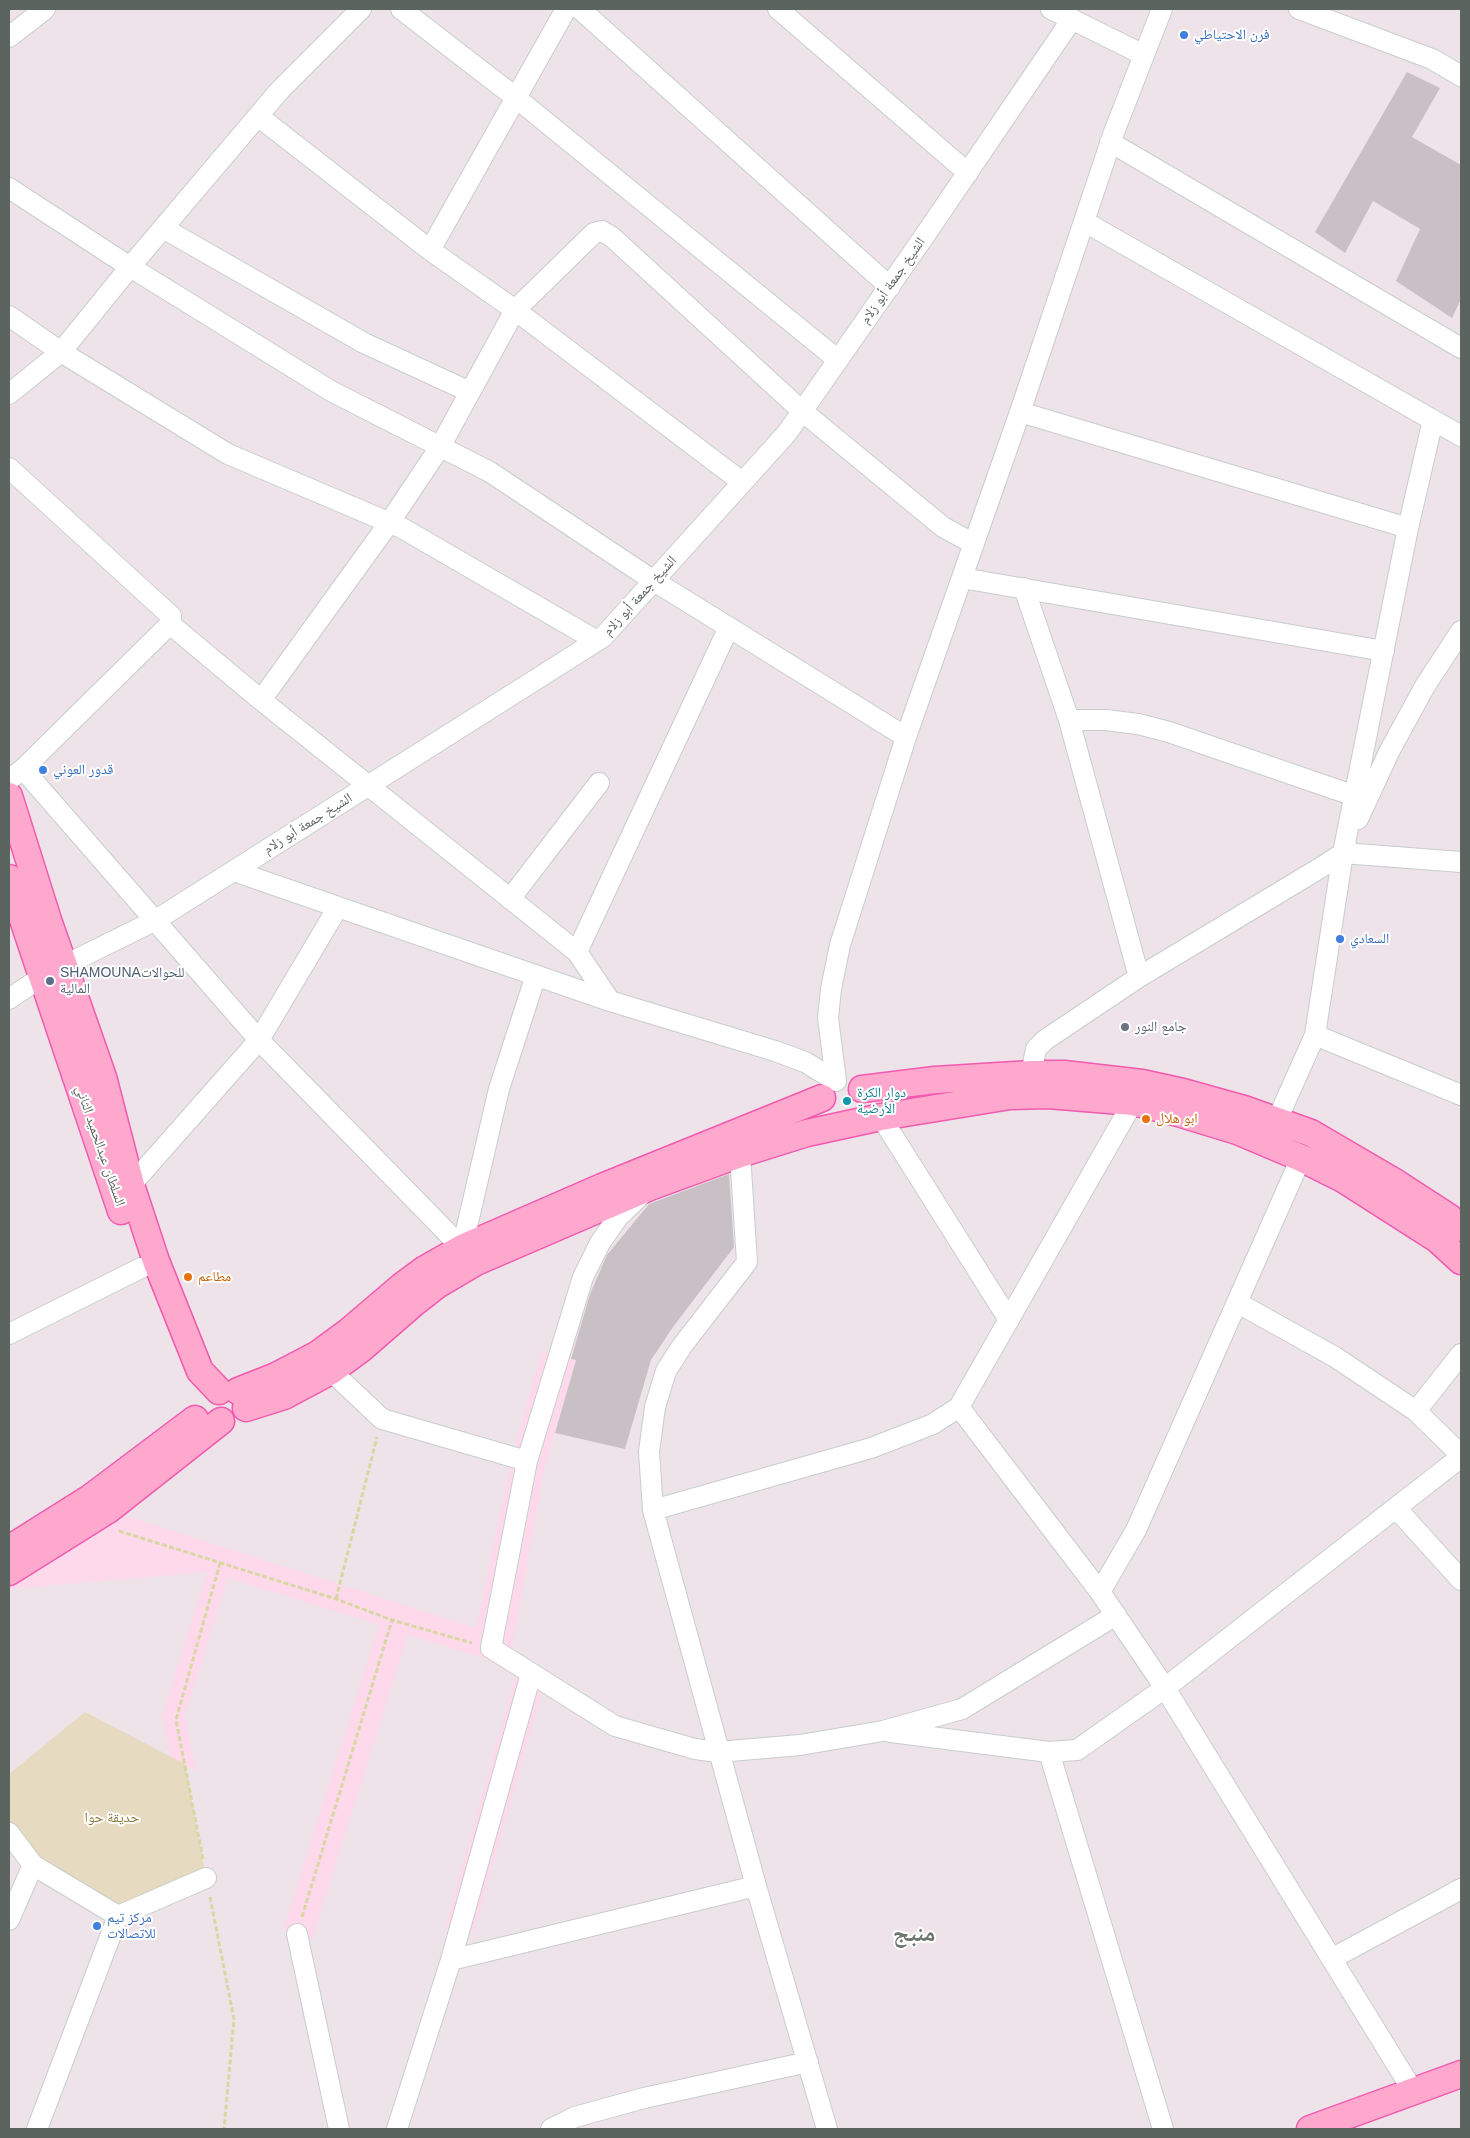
<!DOCTYPE html>
<meta charset="utf-8">
<style>
body{margin:0}
#map{position:relative;width:1470px;height:2138px;overflow:hidden;background:#eee3e9;font-family:Helvetica,sans-serif}
canvas{display:block}
.frame{position:absolute;inset:0;border:10px solid #5b645e;pointer-events:none}
</style>
<div id="map">
<canvas width="1470" height="2138"></canvas>
<div class="frame"></div>
</div>
<script>
const ctx = document.querySelector('canvas').getContext('2d');
ctx.lineJoin = 'round';
function fill(path, color) { ctx.fillStyle = color; ctx.fill(path, 'evenodd'); }
const shape = rows => new Path2D(rows.map(r => 'M' + r).join(''));
function trace(path, color, width, dash) { ctx.strokeStyle = color; ctx.lineWidth = width; ctx.lineCap = dash ? 'butt' : 'round'; ctx.setLineDash(dash || []); ctx.stroke(path); }
function drawText(font, color, halo, rows, align = 'center') {
  ctx.font = font + ' Helvetica,"Noto Naskh Arabic",sans-serif'; ctx.lineWidth = 4; ctx.setLineDash([]); ctx.textBaseline = 'middle'; ctx.strokeStyle = halo; ctx.fillStyle = color; for (const [text, x, y, turn = 0] of rows) {
    ctx.save(); ctx.translate(x, y); ctx.rotate((+turn || 0) * Math.PI / 180); ctx.textAlign = isNaN(turn) ? turn : align; if (halo) ctx.strokeText(text, 0, 0); ctx.fillText(text, 0, 0); ctx.restore();
  }
}
const commercial = shape([
 [542,1350,576,1360,545,1466,512,1648,548,1671,474,1932,446,1924,515,1677,487,1659,408,1635,312,1939,283,1930,379,1625,228,1578,185,1714,196,1771,171,1757,162,1716,207,1572,9,1589,9,1572,108,1510,476,1628,512,1456]
]);
const green = shape([
 [85,1712,185,1764,206,1878,118,1916,33,1865,9,1833,9,1774]
]);
const building = shape([
 [1407,72,1440,88,1412,137,1461,165,1461,299,1452,318,1396,281,1420,229,1373,201,1345,253,1315,232],
 [729,1174,734,1247,673,1327,651,1360,625,1449,555,1433,576,1360,571,1359,590,1294,607,1255,649,1204]
]);
const path = shape([
 [119,1531,336,1599,392,1620,472,1643],
 [336,1599,377,1437],
 [203,1859,176,1720,220,1563],
 [210,1897,234,2019,224,2129],
 [302,1917,392,1620]
]);
const minor = shape([
 [401,9,515,97,838,360],
 [566,9,430,250,515,310,742,482],
 [580,9,890,287],
 [778,9,968,173],
 [1051,9,1144,55],
 [1299,9,1432,59,1461,76],
 [9,37,45,9],
 [258,116,430,250],
 [1110,142,1461,348],
 [9,188,127,265,331,391,490,472,654,581,906,737],
 [1085,222,1461,436],
 [163,228,364,343,470,392],
 [9,316,61,352,228,454,402,528,597,641],
 [9,394,61,352,130,267,280,90,361,9],
 [1020,412,1408,528],
 [9,468,171,616,170,624,23,769,9,780],
 [962,578,1384,651],
 [1024,588,1069,720,1139,977],
 [170,624,261,700,577,952,610,1001],
 [261,700,389,523,440,447,515,310,594,233,602,231,612,237,802,411,943,527,974,544],
 [1069,720,1106,720,1138,724,1169,732,1355,796],
 [23,769,259,1040,471,1257],
 [1358,819,1390,750,1425,686,1461,631],
 [1343,853,1461,862],
 [234,871,610,1001,775,1051,805,1062,836,1081],
 [510,899,599,783],
 [577,952,729,627],
 [9,999,43,976,156,920,603,637,787,433,921,241,1072,19],
 [1315,1035,1461,1095],
 [1031,1074,1036,1049,1045,1040,1139,977,1325,865,1343,853,1346,845],
 [836,1081,828,1018,831,989,840,945,906,737,1020,412,1114,132,1162,9],
 [881,1117,1009,1320],
 [1277,1120,1315,1035,1343,853,1408,528,1433,420],
 [740,1154,747,1262,682,1346,666,1371,655,1407,649,1452,653,1510,756,1886,827,2129],
 [131,1185,259,1040,338,907],
 [641,1195,618,1217,600,1243,583,1277,527,1461,491,1648,615,1726,695,1749,718,1752,800,1745,883,1731,962,1709,1116,1615],
 [462,1248,499,1089,536,975],
 [1238,1303,1335,1357,1416,1411,1461,1455],
 [9,1334,141,1268],
 [331,1371,382,1419,527,1461],
 [959,1407,1100,1592,1165,1688,1413,2091],
 [1416,1411,1461,1354],
 [1396,1508,1461,1580],
 [653,1510,871,1448,933,1424,959,1407,1133,1102],
 [1100,1592,1136,1530,1301,1158],
 [891,1732,1049,1752,1077,1750,1165,1688,1461,1457],
 [1049,1752,1163,2129],
 [9,1833,33,1865,118,1916,206,1878],
 [9,1920,33,1865],
 [297,1934,339,2129],
 [1333,1958,1461,1889],
 [451,1960,756,1886],
 [37,2129,118,1916],
 [397,2129,451,1960,531,1674],
 [551,2129,575,2117,644,2098,808,2062]
]);
const major = shape([
 [9,796,48,920,103,1077,131,1185,156,1261,200,1371,219,1391],
 [9,878,121,1211],
 [862,1089,935,1080,1031,1074,1064,1074,1142,1083,1183,1092,1244,1109,1311,1133,1393,1181,1450,1218,1461,1228],
 [238,1391,276,1376,318,1354,348,1332,402,1286,425,1269,462,1248,602,1187,822,1098],
 [246,1408,284,1396,331,1371,361,1349,414,1303,437,1285,476,1262,650,1187,740,1154,807,1133,881,1117,1010,1096,1048,1095,1133,1102,1178,1113,1237,1131,1301,1158,1343,1179,1437,1239,1461,1261],
 [9,1549,90,1498,195,1419],
 [9,1572,108,1510,221,1421],
 [1310,2129,1461,2074]
]);
const markers = [
 [1184,35,5,"#3f7fe0"],
 [43,770,5,"#3f7fe0"],
 [1340,939,5,"#3f7fe0"],
 [50,981,5,"#5c6f8a"],
 [1125,1027,5,"#6b7280"],
 [847,1101,5,"#0f9aa8"],
 [1146,1119,5,"#e8710a"],
 [188,1277,5,"#e8710a"],
 [97,1926,5,"#3f7fe0"]
];
const shopNames = [
 ["فرن الاحتياطي",1194,35],
 ["قدور العوني",53,770],
 ["السعادي",1350,939],
 ["مركز تيم",107,1918],
 ["للاتصالات",107,1934]
];
const streetNames = [
 ["الشيخ جمعة أبو زلام",893,281,-55],
 ["الشيخ جمعة أبو زلام",640,596,-48],
 ["الشيخ جمعة أبو زلام",308,824,-32],
 ["السلطان عبدالحميد الثاني",100,1146,71]
];
const serviceNames = [
 ["SHAMOUNAللحوالات",60,973],
 ["المالية",60,989]
];
const worshipNames = [
 ["جامع النور",1135,1027]
];
const cultureNames = [
 ["دوار الكرة",857,1093],
 ["الأرضية",857,1109]
];
const foodNames = [
 ["ابو هلال",1156,1119],
 ["مطاعم",198,1277]
];
const parkNames = [
 ["حديقة حوا",112,1818]
];
const townNames = [
 ["منبج",914,1934]
];
fill(commercial, '#fed9ec');
fill(green, '#e6dbc0');
fill(building, '#c9c0c6');
trace(minor, '#c7ceca', 22);
trace(major, '#f15aae', 29);
trace(path, '#d8d7a3', 3, [5, 2.5]);
trace(minor, '#fff', 20);
trace(major, '#ffa8ce', 26);
for (const [x, y, r, color] of markers) { const dot = new Path2D(); dot.arc(x, y, r, 0, 2 * Math.PI); ctx.fillStyle = color; ctx.fill(dot); trace(dot, '#fff', 2); }
drawText('14px', '#366cbe', '#fff', shopNames, 'left');
drawText('14px', '#5b645e', '#fff', streetNames);
drawText('14px', '#4e5e75', '#fff', serviceNames, 'left');
drawText('14px', '#5b616d', '#fff', worshipNames, 'left');
drawText('14px', '#0d838f', '#fff', cultureNames, 'left');
drawText('14px', '#c56008', '#fff', foodNames, 'left');
drawText('14px', '#887536', '#fff', parkNames);
drawText('bold 24px', '#6c766f', '#fff', townNames);
</script>
